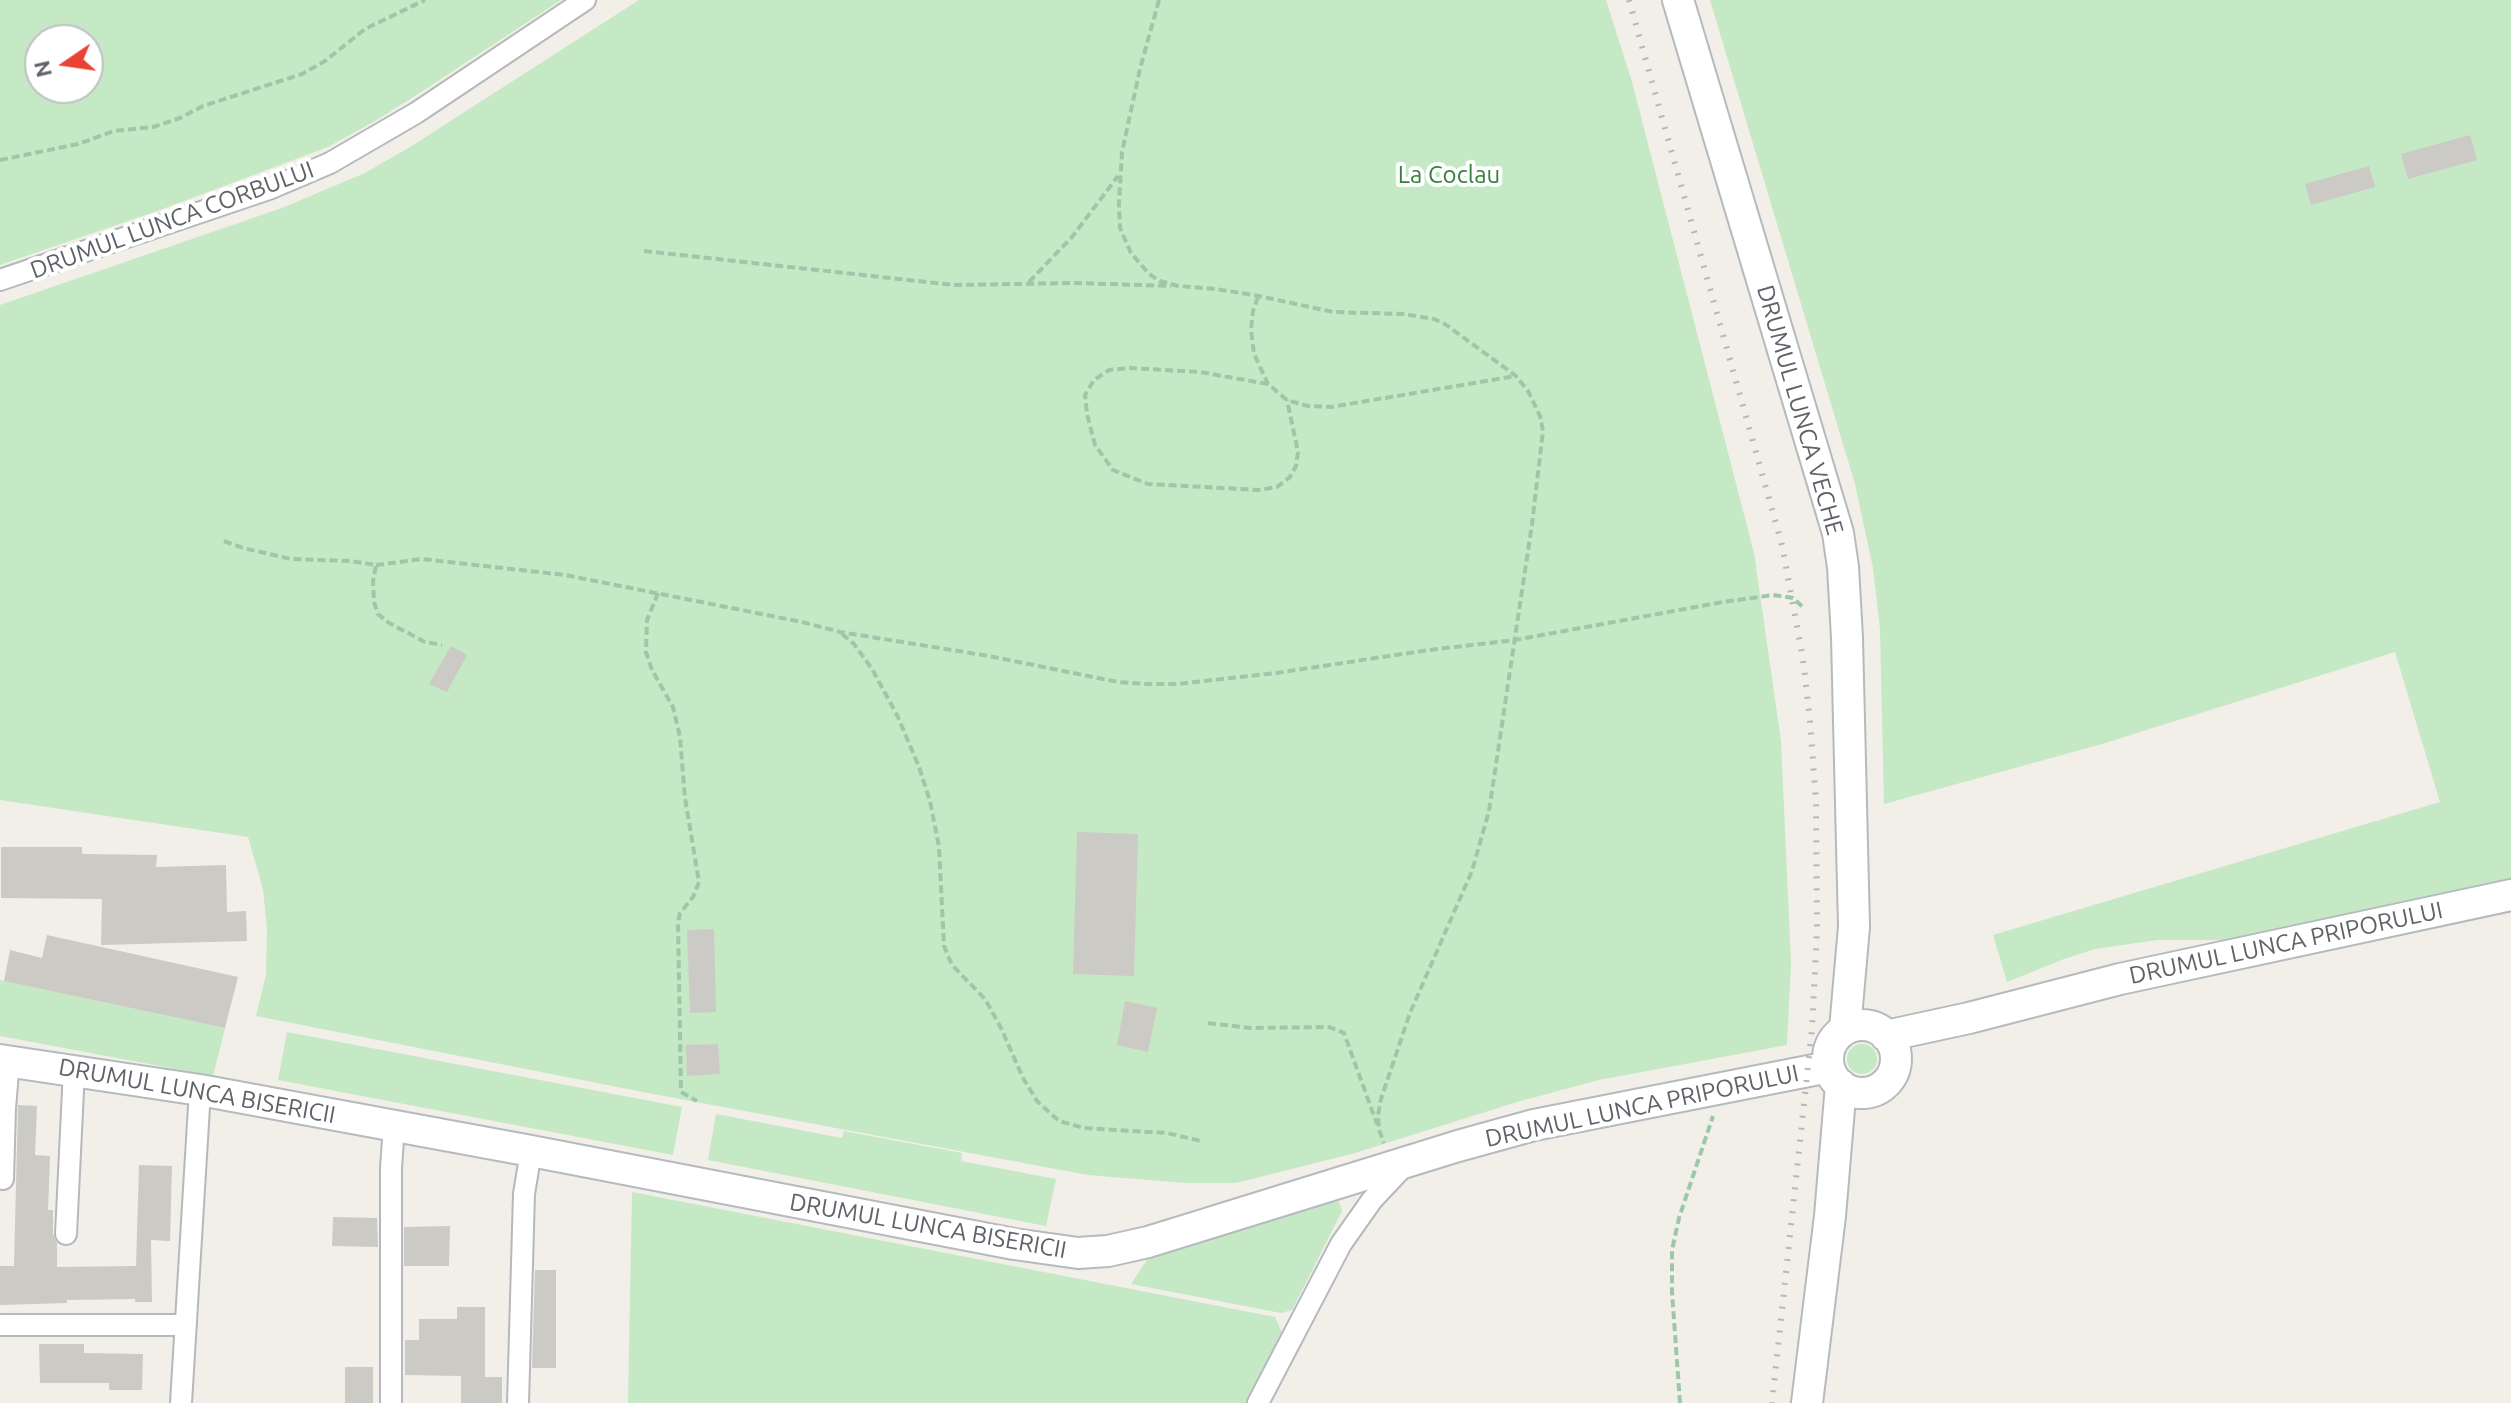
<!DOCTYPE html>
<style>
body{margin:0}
#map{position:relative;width:2511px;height:1403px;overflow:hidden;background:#f1efe8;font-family:Ubuntu,sans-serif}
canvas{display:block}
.north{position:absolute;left:24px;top:24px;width:80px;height:80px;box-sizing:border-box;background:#fff;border:2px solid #bfc1c3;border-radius:50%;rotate:257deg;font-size:22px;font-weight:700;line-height:32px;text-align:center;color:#5f6368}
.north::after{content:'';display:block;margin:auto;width:28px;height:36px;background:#ea4335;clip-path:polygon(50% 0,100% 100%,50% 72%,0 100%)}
</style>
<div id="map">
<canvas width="2511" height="1403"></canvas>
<div class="north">N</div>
</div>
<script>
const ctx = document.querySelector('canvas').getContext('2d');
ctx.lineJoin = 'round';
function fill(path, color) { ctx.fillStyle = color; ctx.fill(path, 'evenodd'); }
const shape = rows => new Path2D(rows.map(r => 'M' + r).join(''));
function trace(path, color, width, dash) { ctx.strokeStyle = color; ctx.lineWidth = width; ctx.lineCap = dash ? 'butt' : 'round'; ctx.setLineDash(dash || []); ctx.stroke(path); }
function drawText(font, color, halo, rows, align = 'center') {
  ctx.font = font + ' Ubuntu,sans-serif'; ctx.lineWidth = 8; ctx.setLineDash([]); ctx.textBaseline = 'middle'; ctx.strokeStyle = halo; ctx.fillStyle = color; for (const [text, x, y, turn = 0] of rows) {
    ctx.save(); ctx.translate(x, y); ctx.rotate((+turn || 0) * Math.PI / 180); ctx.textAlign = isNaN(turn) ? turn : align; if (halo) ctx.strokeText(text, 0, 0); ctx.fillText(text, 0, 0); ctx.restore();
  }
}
const green = shape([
 [0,0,561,0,415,96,375,121,328,147,160,210,0,265],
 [40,40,88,40,88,88,40,88],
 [639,0,1606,0,1632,82,1754,553,1781,741,1791,962,1787,1045,1599,1080,1517,1102,1355,1153,1236,1183,1185,1183,1088,1175,648,1093,256,1016,266,975,267,929,263,889,248,837,0,800,0,305,282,208,365,173,410,147],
 [1710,0,2511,0,2511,881,2306,929,2226,940,2157,940,2095,949,2064,959,2007,982,1993,935,2440,802,2395,652,2102,744,1884,804,1880,629,1873,568,1855,484],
 [0,980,225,1028,213,1076,0,1036],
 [287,1032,682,1107,673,1155,278,1080],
 '1847 1059a15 15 0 1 1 30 0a15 15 0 1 1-30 0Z',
 [716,1114,842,1138,844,1131,962,1153,961,1161,1056,1179,1046,1226,708,1160],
 [632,1192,1275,1317,1282,1333,1246,1403,628,1403],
 [1331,1200,1339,1202,1342,1211,1292,1310,1281,1313,1131,1284,1149,1257]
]);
const building = shape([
 [2470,135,2477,160,2408,179,2401,154],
 [2369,166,2375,187,2311,205,2305,184],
 [451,646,467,655,447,692,429,684],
 [1077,832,1138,834,1134,976,1073,974],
 [1,847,82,847,82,854,157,855,156,867,226,865,227,912,246,911,247,941,101,945,102,899,1,898],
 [714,929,716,1012,690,1013,687,930],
 [47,935,238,977,225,1028,4,981,10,950,42,958],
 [1125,1001,1157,1008,1148,1052,1117,1045],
 [718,1044,720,1074,687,1076,686,1045],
 [18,1105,37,1106,35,1155,50,1156,48,1210,53,1210,53,1234,57,1243,57,1267,136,1266,139,1165,172,1166,170,1241,151,1240,152,1302,135,1302,135,1299,67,1300,67,1303,0,1305,0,1266,14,1266],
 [333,1217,377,1218,378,1247,332,1246],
 [450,1226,449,1266,404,1266,404,1227],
 [535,1270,556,1270,556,1368,532,1368],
 [457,1307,485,1307,485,1377,502,1377,502,1403,461,1403,461,1376,405,1375,405,1340,419,1340,419,1319,457,1319],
 [39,1344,84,1344,84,1353,143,1354,142,1390,109,1390,109,1383,40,1383],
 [345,1367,373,1367,373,1403,345,1403]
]);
const path = shape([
 [1159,0,1140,69,1122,152,1119,203,1120,228,1131,253,1149,274,1160,281,1178,286,1216,289,1259,296,1333,312,1404,314,1434,319,1445,324,1516,376,1528,391,1540,416,1543,431,1532,524,1489,811,1472,871,1410,1013,1381,1099,1378,1115,1379,1130,1384,1143],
 [0,160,78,144,114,131,153,127,180,118,203,106,302,74,325,61,365,29,425,0],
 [644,251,954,285,1076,283,1171,286],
 [1029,282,1072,237,1118,176],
 [1258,297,1253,311,1251,330,1254,354,1268,384,1287,400,1308,406,1331,407,1516,376],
 [1268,384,1200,372,1130,368,1109,370,1094,380,1085,395,1087,414,1095,445,1113,470,1148,484,1259,490,1277,487,1290,477,1296,466,1298,452,1287,400],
 [224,541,243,548,291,559,350,561,376,565,373,582,374,602,378,614,389,623,425,642,442,645],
 [376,565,422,559,565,575,802,622,840,632,989,656,1118,682,1146,684,1177,684,1276,673,1429,650,1515,640,1723,602,1773,595,1793,598,1804,608],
 [658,593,647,620,646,652,652,670,673,707,680,737,685,798,699,882,693,897,680,913,678,923,681,1092,697,1101],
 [842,634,854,644,872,669,898,717,919,767,930,801,939,847,944,946,952,965,985,999,1001,1028,1023,1078,1037,1101,1059,1121,1084,1128,1167,1133,1201,1141],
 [1208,1023,1251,1028,1329,1027,1344,1033,1377,1124],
 [1680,1403,1672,1292,1672,1250,1679,1218,1713,1116]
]);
const street = shape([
 [0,280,269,189,330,163,416,113,585,0],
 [3,1179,5,1108,9,1061],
 [66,1234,74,1070],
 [0,1325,186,1325],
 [181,1403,200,1090],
 [391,1403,391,1168,394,1125],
 [518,1403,524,1194,531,1151],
 [1258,1403,1341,1244,1372,1200,1404,1166]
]);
const secondary = shape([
 [1678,0,1838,533,1843,567,1847,638,1854,927,1845,1029],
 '1828 1059a34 34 0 1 1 68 0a34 34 0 1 1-68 0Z',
 [1886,1036,1969,1018,2120,979,2511,895],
 [0,1060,200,1090,531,1151,1014,1244,1078,1253,1108,1251,1148,1242,1458,1146,1534,1125,1829,1067],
 [1807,1403,1830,1216,1841,1085]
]);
const rail = shape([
 [1629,0,1782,545,1803,659,1810,721,1816,801,1817,931,1812,1029,1772,1403]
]);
const parkNames = [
 ["La Coclau",1449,175]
];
const streetNames = [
 ["DRUMUL LUNCA CORBULUI",172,220,-20],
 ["DRUMUL LUNCA VECHE",1800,410,74],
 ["DRUMUL LUNCA PRIPORULUI",2286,943,-12],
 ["DRUMUL LUNCA BISERICII",197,1091,10],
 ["DRUMUL LUNCA PRIPORULUI",1642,1106,-12],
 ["DRUMUL LUNCA BISERICII",928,1226,10]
];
fill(green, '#c5e8c5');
fill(building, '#cccac5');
trace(street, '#b5b8bc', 24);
trace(secondary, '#b6babf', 34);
trace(path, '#9cc7a9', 4, [8, 4]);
trace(street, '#fff', 20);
trace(secondary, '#fff', 30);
trace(rail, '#b6b7b8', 6, [2, 10]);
drawText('24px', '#348238', '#fff', parkNames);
drawText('24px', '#5f6368', '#fff', streetNames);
</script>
